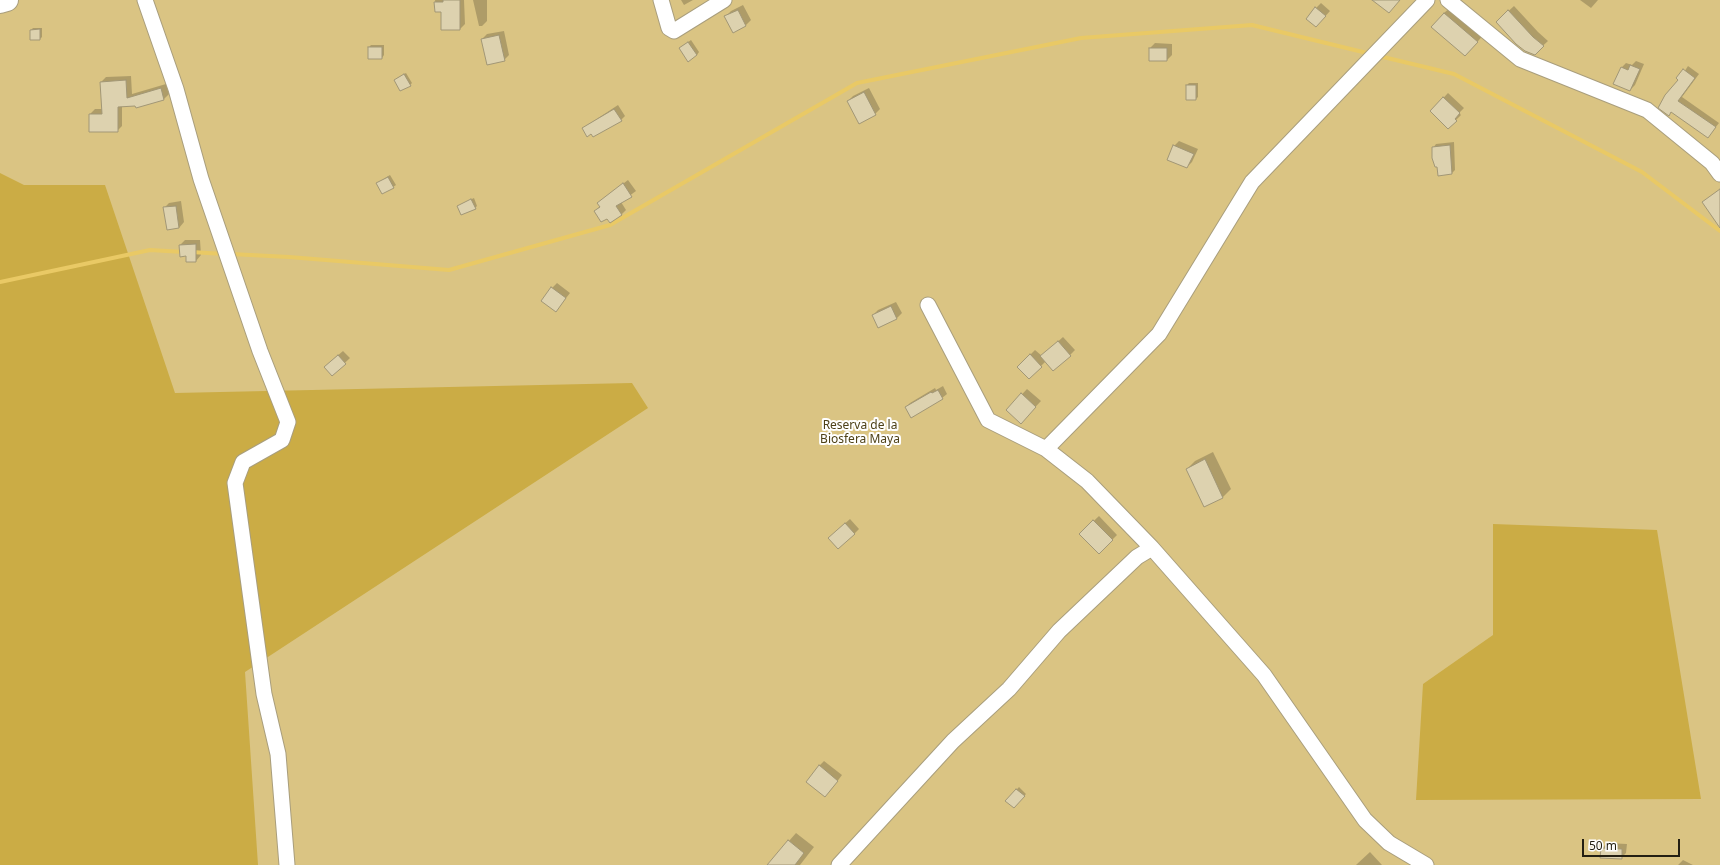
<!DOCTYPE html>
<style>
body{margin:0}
#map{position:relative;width:1720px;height:865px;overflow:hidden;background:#fff5d9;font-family:"Noto Sans",sans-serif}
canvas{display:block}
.scale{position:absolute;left:1582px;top:839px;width:98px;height:18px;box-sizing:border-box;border:2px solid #231f12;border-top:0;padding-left:5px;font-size:12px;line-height:14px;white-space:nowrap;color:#231f12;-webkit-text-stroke:3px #fff;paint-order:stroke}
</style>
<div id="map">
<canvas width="1720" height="865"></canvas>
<div class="scale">50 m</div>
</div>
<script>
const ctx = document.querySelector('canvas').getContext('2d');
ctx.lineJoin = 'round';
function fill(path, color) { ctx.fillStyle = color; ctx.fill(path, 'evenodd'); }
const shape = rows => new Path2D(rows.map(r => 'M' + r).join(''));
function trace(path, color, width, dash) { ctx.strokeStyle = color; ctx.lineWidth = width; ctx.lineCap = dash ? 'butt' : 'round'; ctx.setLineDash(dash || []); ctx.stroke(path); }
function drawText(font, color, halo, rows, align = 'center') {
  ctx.font = font + ' "Noto Sans",sans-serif'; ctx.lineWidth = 4; ctx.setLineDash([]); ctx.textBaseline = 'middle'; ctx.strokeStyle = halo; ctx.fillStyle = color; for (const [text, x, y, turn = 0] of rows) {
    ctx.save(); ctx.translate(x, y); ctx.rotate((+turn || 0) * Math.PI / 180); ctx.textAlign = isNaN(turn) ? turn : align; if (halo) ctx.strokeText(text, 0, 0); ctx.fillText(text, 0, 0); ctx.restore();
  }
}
const green = shape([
 [0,0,1720,0,1720,865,0,865]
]);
const forest = shape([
 [0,173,24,185,105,185,175,393,632,383,648,408,245,672,258,865,0,865],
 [1493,524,1657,530,1701,799,1416,800,1423,684,1493,635]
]);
const shadow = shape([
 [435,0,464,0,465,24,460,29,442,11,436,11],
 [473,0,487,0,487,21,482,26,479,26],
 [681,0,693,0,684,5],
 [1580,0,1598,0,1591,8],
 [1321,3,1330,11,1321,21,1316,8],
 [743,5,751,20,746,25,733,32,726,16,731,11],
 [1452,6,1485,33,1473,47,1444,13],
 [1514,6,1538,32,1548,41,1534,54,1502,17],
 [33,28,42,28,42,37,40,39,31,30],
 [504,31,509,55,504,60,482,39,487,34],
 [691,40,699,52,697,55,680,48],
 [1155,43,1172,44,1172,55,1167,60,1150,48],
 [371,45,384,45,384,55,382,58,369,47],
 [1636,61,1644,64,1635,85,1630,90,1621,68,1626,63,1632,65],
 [1688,66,1699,74,1682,97,1719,123,1708,137,1672,111,1669,115,1679,80],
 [406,73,412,83,410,85,397,78],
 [131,76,132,94,166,84,169,94,164,99,136,107,136,105,122,106,122,126,117,131,90,114,95,109,102,109,101,82,106,77],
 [1189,83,1198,83,1198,97,1196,99,1187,85],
 [869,88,880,109,875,114,848,101,853,96],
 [1448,93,1464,108,1459,113,1461,115,1448,128,1431,111],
 [618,105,625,116,621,120,583,128],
 [1179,141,1198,149,1192,162,1187,167,1174,146],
 [1454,142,1455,170,1452,173,1439,175,1433,148,1436,144],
 [390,175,396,185,393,187,377,183],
 [628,180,636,191,621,202,626,210,622,214,610,222,607,217,595,211,600,206,603,199],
 [1720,189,1720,216,1703,202],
 [474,198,477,206,475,208,458,206],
 [181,201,184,222,179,228,164,208,169,203],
 [185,240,200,240,201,255,196,261,187,255,180,245],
 [557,283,570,293,556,311,552,288],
 [896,302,902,313,897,318,879,327,873,315,878,310],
 [1063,337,1075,350,1070,355,1046,361,1029,378,1018,367,1035,350,1042,356],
 [343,351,350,358,332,375,330,362],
 [943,386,947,394,942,398,912,417,906,407,910,403,935,388,936,390],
 [1027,389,1041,401,1026,417,1007,410],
 [1213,452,1231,489,1223,497,1204,506,1187,469,1195,461],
 [1099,516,1117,535,1099,553,1080,534],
 [850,519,859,529,854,534,834,533],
 [824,761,842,775,830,791,819,766],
 [1019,787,1026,794,1014,807,1007,800],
 [796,833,814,847,800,865,768,865],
 [1607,843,1627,844,1626,853,1621,858,1602,848],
 [1370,852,1382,865,1356,865,1357,864],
 [1683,860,1693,865,1678,865]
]);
const stream = shape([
 [1379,56,1454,74,1642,172,1720,231],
 [191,252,224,254],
 [231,254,289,257,449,270,610,225,857,83,1081,38,1252,25,1371,54],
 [0,282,150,250,184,252]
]);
const building = shape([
 [443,0,460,0,460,30,441,30,441,12,435,12,434,2,443,2,443,0],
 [1372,0,1400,0,1389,13,1372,0],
 [1315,7,1326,16,1316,27,1306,19,1315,7],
 [738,10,746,26,733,33,724,16,738,10],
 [1508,10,1533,37,1544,46,1535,55,1525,51,1516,44,1496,22,1508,10],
 [1444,13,1478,42,1465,56,1431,27,1444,13],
 [40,29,40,40,30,40,30,30,40,29],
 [499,35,505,61,487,65,481,39,499,35],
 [688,42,697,55,688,62,679,48,688,42],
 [368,47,382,47,382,59,368,59,368,47],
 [1149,48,1167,48,1167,61,1149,61,1149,48],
 [1630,65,1640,69,1630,91,1613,84,1621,67,1628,70,1630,65],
 [1683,69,1695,78,1678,101,1716,127,1708,138,1671,112,1669,116,1658,108,1665,95,1678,80,1676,78,1683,69],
 [404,74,411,86,400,91,394,80,404,74],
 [126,80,127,98,161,88,164,100,136,108,135,106,118,107,118,132,89,132,89,114,102,114,100,82,126,80],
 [1186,85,1196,85,1196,100,1186,100,1186,85],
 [864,92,876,115,859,124,847,101,864,92],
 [1443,97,1460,113,1455,119,1457,121,1448,129,1430,111,1443,97],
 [614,109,622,121,593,137,591,134,587,137,582,128,614,109],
 [1173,145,1194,154,1187,168,1167,160,1173,145],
 [1450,145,1452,174,1438,176,1437,167,1435,167,1432,158,1432,147,1450,145],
 [388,177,394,188,382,194,376,183,388,177],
 [623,183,632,197,616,206,622,215,610,223,607,219,601,222,594,211,600,207,597,203,623,183],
 [1720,189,1720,228,1702,202,1720,189],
 [471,199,476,209,461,215,457,206,471,199],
 [176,206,179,228,167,230,163,207,176,206],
 [196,244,196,262,186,262,186,256,180,257,179,245,196,244],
 [551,287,566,298,556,312,541,301,551,287],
 [891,306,897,319,878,328,872,315,891,306],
 [1058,341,1071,356,1053,371,1040,356,1058,341],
 [1030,354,1042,367,1029,379,1017,367,1030,354],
 [338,355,346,364,332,376,324,367,338,355],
 [938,390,943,399,911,418,905,407,931,392,932,393,938,390],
 [1021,393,1036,407,1021,424,1006,410,1021,393],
 [1205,459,1223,498,1204,507,1186,469,1205,459],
 [1093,520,1113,540,1099,554,1079,534,1093,520],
 [845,523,855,534,838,549,828,538,845,523],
 [819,765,838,781,825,797,806,782,819,765],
 [1016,789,1025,796,1014,808,1005,801,1016,789],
 [788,840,804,853,795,865,767,865,788,840],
 [1601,848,1622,849,1622,859,1600,858,1601,848]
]);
const street = shape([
 [145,0,176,89,201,179,260,351,288,422,282,440,243,462,235,483,264,694,278,754,287,865],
 [661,0,669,28,674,31,724,0],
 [1448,0,1520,59,1647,110,1712,163,1720,174],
 [928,305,988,420,1046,449,1087,481,1152,548,1264,675,1365,820,1389,843,1426,865],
 [1046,449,1159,334,1252,182,1427,0],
 [839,865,953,741,1009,689,1059,631,1137,557,1152,548]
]);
const highway = shape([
 [0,2,7,0]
]);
const parkNames = [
 ["Reserva de la",860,426],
 ["Biosfera Maya",860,440]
];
fill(green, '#dac483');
fill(forest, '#cbac45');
fill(shadow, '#0003');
trace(stream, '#e9c965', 4);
fill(building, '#ddd2af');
trace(building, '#a29776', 1);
trace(street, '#a99e7d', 17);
trace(highway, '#a99e7d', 24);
trace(street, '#fff', 15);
trace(highway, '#fff', 22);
drawText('12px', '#4e4117', '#fff', parkNames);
</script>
